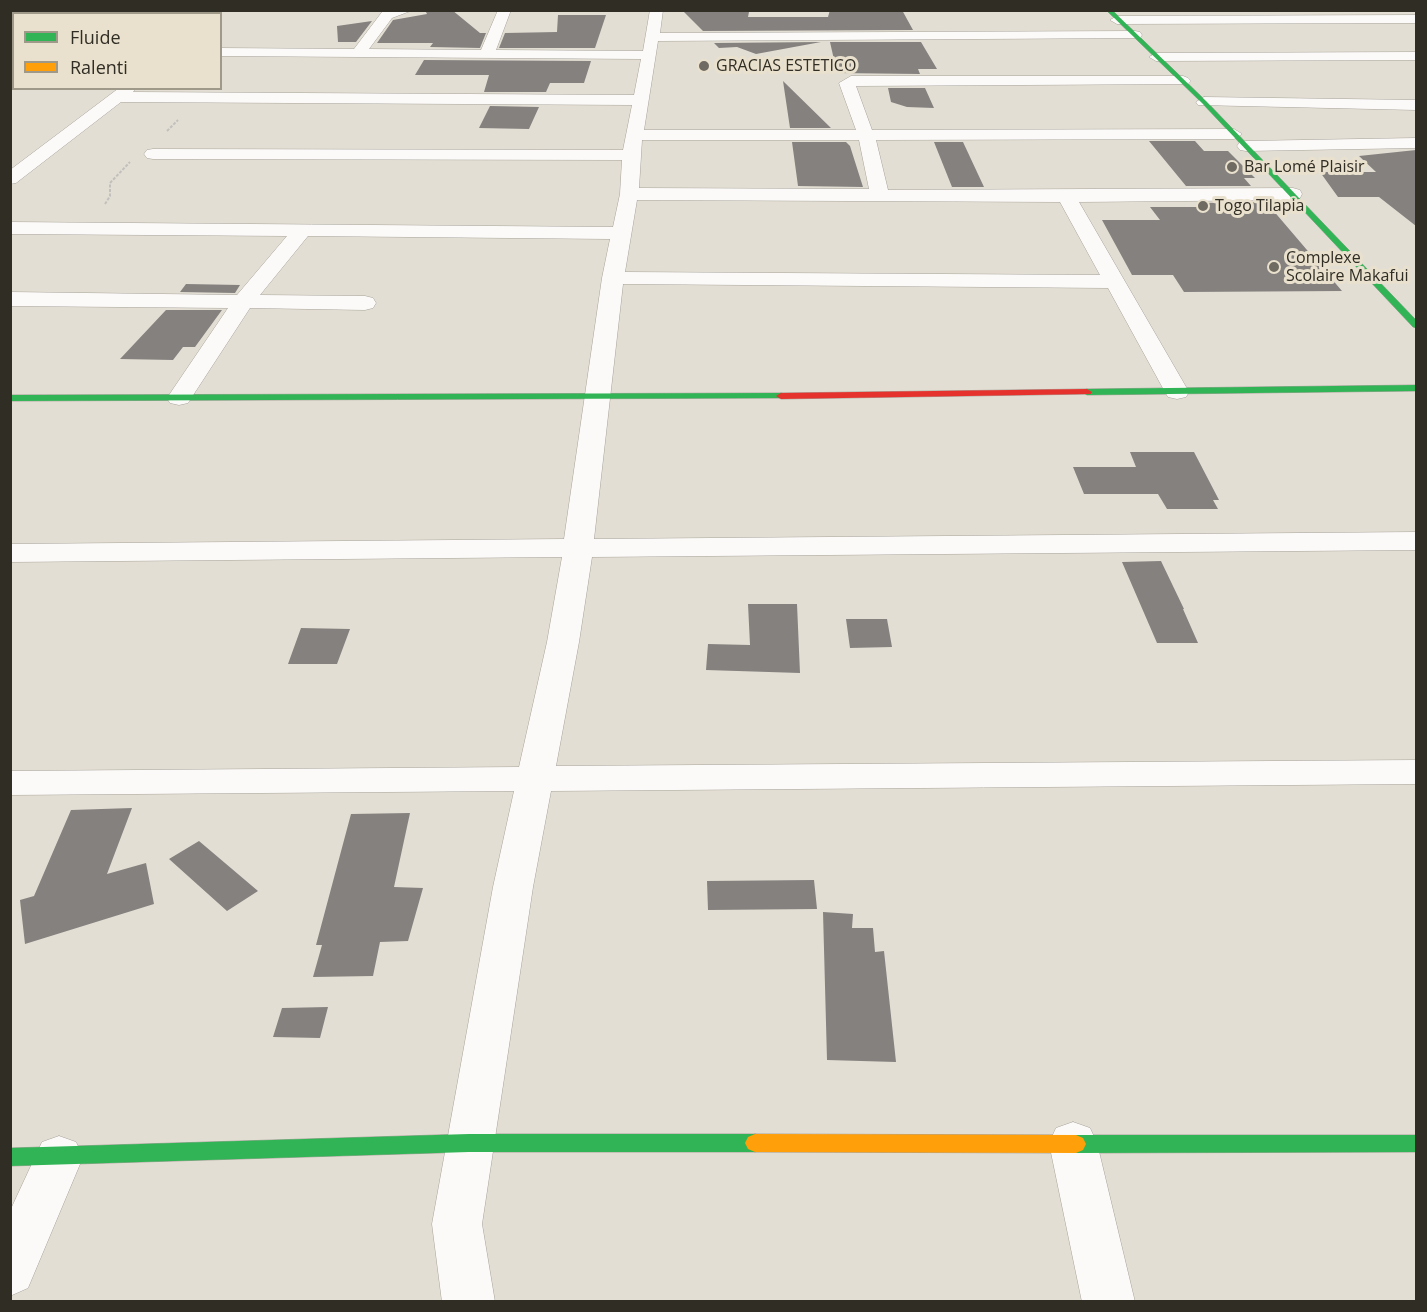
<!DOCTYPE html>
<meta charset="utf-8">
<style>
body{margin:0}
#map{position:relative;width:1427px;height:1312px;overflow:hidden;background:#e3ded3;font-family:"Open Sans",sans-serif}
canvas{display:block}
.frame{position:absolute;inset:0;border:12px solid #302d25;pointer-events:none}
.legend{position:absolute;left:12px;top:12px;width:210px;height:78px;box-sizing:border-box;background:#e9e1cd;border:2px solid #9f998a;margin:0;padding:8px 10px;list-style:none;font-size:18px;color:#302d25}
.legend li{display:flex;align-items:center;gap:12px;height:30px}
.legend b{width:30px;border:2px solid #9f998a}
</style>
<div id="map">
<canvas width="1427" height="1312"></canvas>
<div class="frame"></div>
<ul class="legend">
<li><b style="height:8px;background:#30b455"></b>Fluide</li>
<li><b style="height:8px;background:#ff9f0a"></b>Ralenti</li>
</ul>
</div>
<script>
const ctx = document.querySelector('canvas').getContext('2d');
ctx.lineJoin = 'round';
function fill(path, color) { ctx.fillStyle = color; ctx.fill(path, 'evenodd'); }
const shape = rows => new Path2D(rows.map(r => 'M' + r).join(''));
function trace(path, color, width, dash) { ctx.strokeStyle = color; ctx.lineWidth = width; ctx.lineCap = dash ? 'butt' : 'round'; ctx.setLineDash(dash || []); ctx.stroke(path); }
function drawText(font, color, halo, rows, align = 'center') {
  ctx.font = font + ' "Open Sans",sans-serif'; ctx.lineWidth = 6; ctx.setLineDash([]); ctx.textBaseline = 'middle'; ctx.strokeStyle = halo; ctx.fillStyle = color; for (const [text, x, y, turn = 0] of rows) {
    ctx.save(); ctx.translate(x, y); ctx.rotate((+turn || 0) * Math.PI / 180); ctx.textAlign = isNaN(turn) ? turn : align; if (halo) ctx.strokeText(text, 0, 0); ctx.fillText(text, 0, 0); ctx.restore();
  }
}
const building = shape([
 [425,10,452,10,480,33,486,33,480,48,430,47,433,43,377,43,393,20,427,14],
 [830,10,902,10,913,30,703,31,684,12,749,12,748,17,828,17],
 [558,15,606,15,595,48,499,48,505,33,557,32],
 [372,21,356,42,338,42,337,26],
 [821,42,756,54,737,47,719,48,714,43],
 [830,42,921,42,937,69,918,69,920,74,837,73],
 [424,60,591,61,584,83,550,83,546,92,484,92,489,75,415,75],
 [783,81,831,128,790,128],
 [888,88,925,88,934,108,907,107,891,102],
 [490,106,539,107,529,129,479,128],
 [1149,141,1195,141,1204,151,1228,151,1255,178,1244,178,1251,186,1186,186],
 [792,142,846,142,850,146,863,187,798,186],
 [934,142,963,142,984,187,952,187],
 [1416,150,1416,226,1379,197,1338,197,1320,172,1376,172,1359,156],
 [1266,202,1342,291,1184,292,1173,275,1132,275,1102,220,1160,220,1150,207,1204,207,1201,203],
 [186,284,240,285,235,293,180,292],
 [166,310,222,310,195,347,183,347,173,360,120,359],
 [1130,452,1194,452,1219,500,1213,500,1218,509,1167,509,1158,494,1084,494,1073,467,1136,467],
 [1161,561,1184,609,1183,609,1198,643,1157,643,1122,562],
 [748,604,797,604,800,673,706,670,708,644,750,645],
 [846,619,887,619,892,647,850,648],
 [301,628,350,629,337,664,288,664],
 [132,808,107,874,146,863,154,904,25,944,20,900,34,896,71,810],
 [410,813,394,887,423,888,408,941,380,942,373,976,313,977,322,945,316,945,351,814],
 [199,841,258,891,227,911,169,859],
 [814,880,817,909,708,910,707,881],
 [823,912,853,914,852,928,873,928,875,952,884,951,896,1062,827,1060],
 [328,1007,320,1038,273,1037,282,1008]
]);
const path = shape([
 [167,131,178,120],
 [105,204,110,196,110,183,130,162]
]);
const street = shape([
 [188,10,220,10,216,14,184,14,188,10],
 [413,10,392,18,369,49,481,50,498,10,511,10,496,50,643,51,650,10,663,10,660,33,1135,31,1140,32,1142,35,1140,38,658,41,644,130,856,130,839,83,851,76,1183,76,1188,78,1191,81,1188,84,856,86,872,130,1234,129,1242,134,1234,139,876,140,888,190,1293,188,1300,190,1302,194,1300,198,1293,200,1079,202,1189,392,1186,397,1177,399,1168,397,1165,392,1108,288,623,284,594,539,1416,532,1416,550,592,557,579,642,556,766,1416,760,1416,784,551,791,533,887,482,1224,495,1302,442,1302,432,1224,493,887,514,791,10,795,10,771,519,767,547,642,562,557,10,562,10,544,564,539,602,278,610,239,308,236,260,295,365,296,373,298,376,303,373,308,365,310,250,308,188,403,179,405,170,403,167,398,228,308,10,306,10,292,237,295,287,236,10,234,10,222,613,227,620,194,622,160,153,159,147,158,144,154,147,150,153,149,623,150,632,105,121,102,16,183,10,184,10,170,119,88,136,88,133,92,634,95,641,59,220,56,220,48,354,49,382,12,413,10],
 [642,140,859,140,869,189,639,188,642,140],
 [637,200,1060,202,1100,275,625,272,637,200],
 [1416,15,1416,23,1117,24,1110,20,1117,16,1416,15],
 [14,31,14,39,10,40,10,32,14,31],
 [1416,52,1416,60,1156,61,1149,57,1156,53,1416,52],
 [10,76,14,76,14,86,10,86,10,76],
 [1204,97,1416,100,1416,110,1198,105,1196,102,1204,97],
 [1416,138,1416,148,1246,151,1240,150,1237,146,1240,142,1246,141,1416,138],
 [1073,1122,1090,1128,1097,1143,1135,1302,1082,1302,1049,1143,1056,1128,1073,1122],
 [59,1136,76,1142,83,1157,28,1288,10,1296,10,1211,42,1142,59,1136]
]);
const fast = shape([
 [1106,10,1112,10,1206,101,1416,320,1416,328,1413,327,1202,103,1106,10],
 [1416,385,1416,391,1087,395,1082,392,1087,389,1416,385],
 [781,393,785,394,785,398,10,401,10,395,781,393],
 [469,1134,755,1134,762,1137,765,1143,762,1149,755,1152,469,1152,10,1166,10,1148,469,1134],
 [1076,1135,1416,1135,1416,1152,1076,1153,1069,1150,1066,1144,1069,1138,1076,1135]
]);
const slow = shape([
 [755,1134,1076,1135,1083,1138,1086,1144,1083,1150,1076,1153,755,1152,748,1149,745,1143,748,1137,755,1134]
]);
const jam = shape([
 [1087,389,1092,392,1091,394,781,399,776,396,781,393,1087,389]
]);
const markers = [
 [704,66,6,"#6f6b62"],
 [1232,167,6,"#6f6b62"],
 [1203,206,6,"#6f6b62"],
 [1274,267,6,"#6f6b62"]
];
const farPoinames = [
 ["GRACIAS ESTETICO",716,66],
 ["Bar Lomé Plaisir",1244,167],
 ["Togo Tilapia",1215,206],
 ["Complexe",1286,258],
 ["Scolaire Makafui",1286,276]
];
fill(building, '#84817f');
trace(street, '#a7a39b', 1);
trace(fast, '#a7a39b', 1);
trace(slow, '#a7a39b', 1);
trace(jam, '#a7a39b', 1);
trace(path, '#c1c0bd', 2, [3, 1.5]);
fill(street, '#fbfaf8');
fill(fast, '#30b455');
fill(slow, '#ff9f0a');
fill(jam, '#e5322d');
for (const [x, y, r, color] of markers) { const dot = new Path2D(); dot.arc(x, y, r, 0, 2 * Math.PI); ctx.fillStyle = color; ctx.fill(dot); trace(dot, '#e9e1cd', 2); }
drawText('16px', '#302d25', '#e9e1cd', farPoinames, 'left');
</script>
